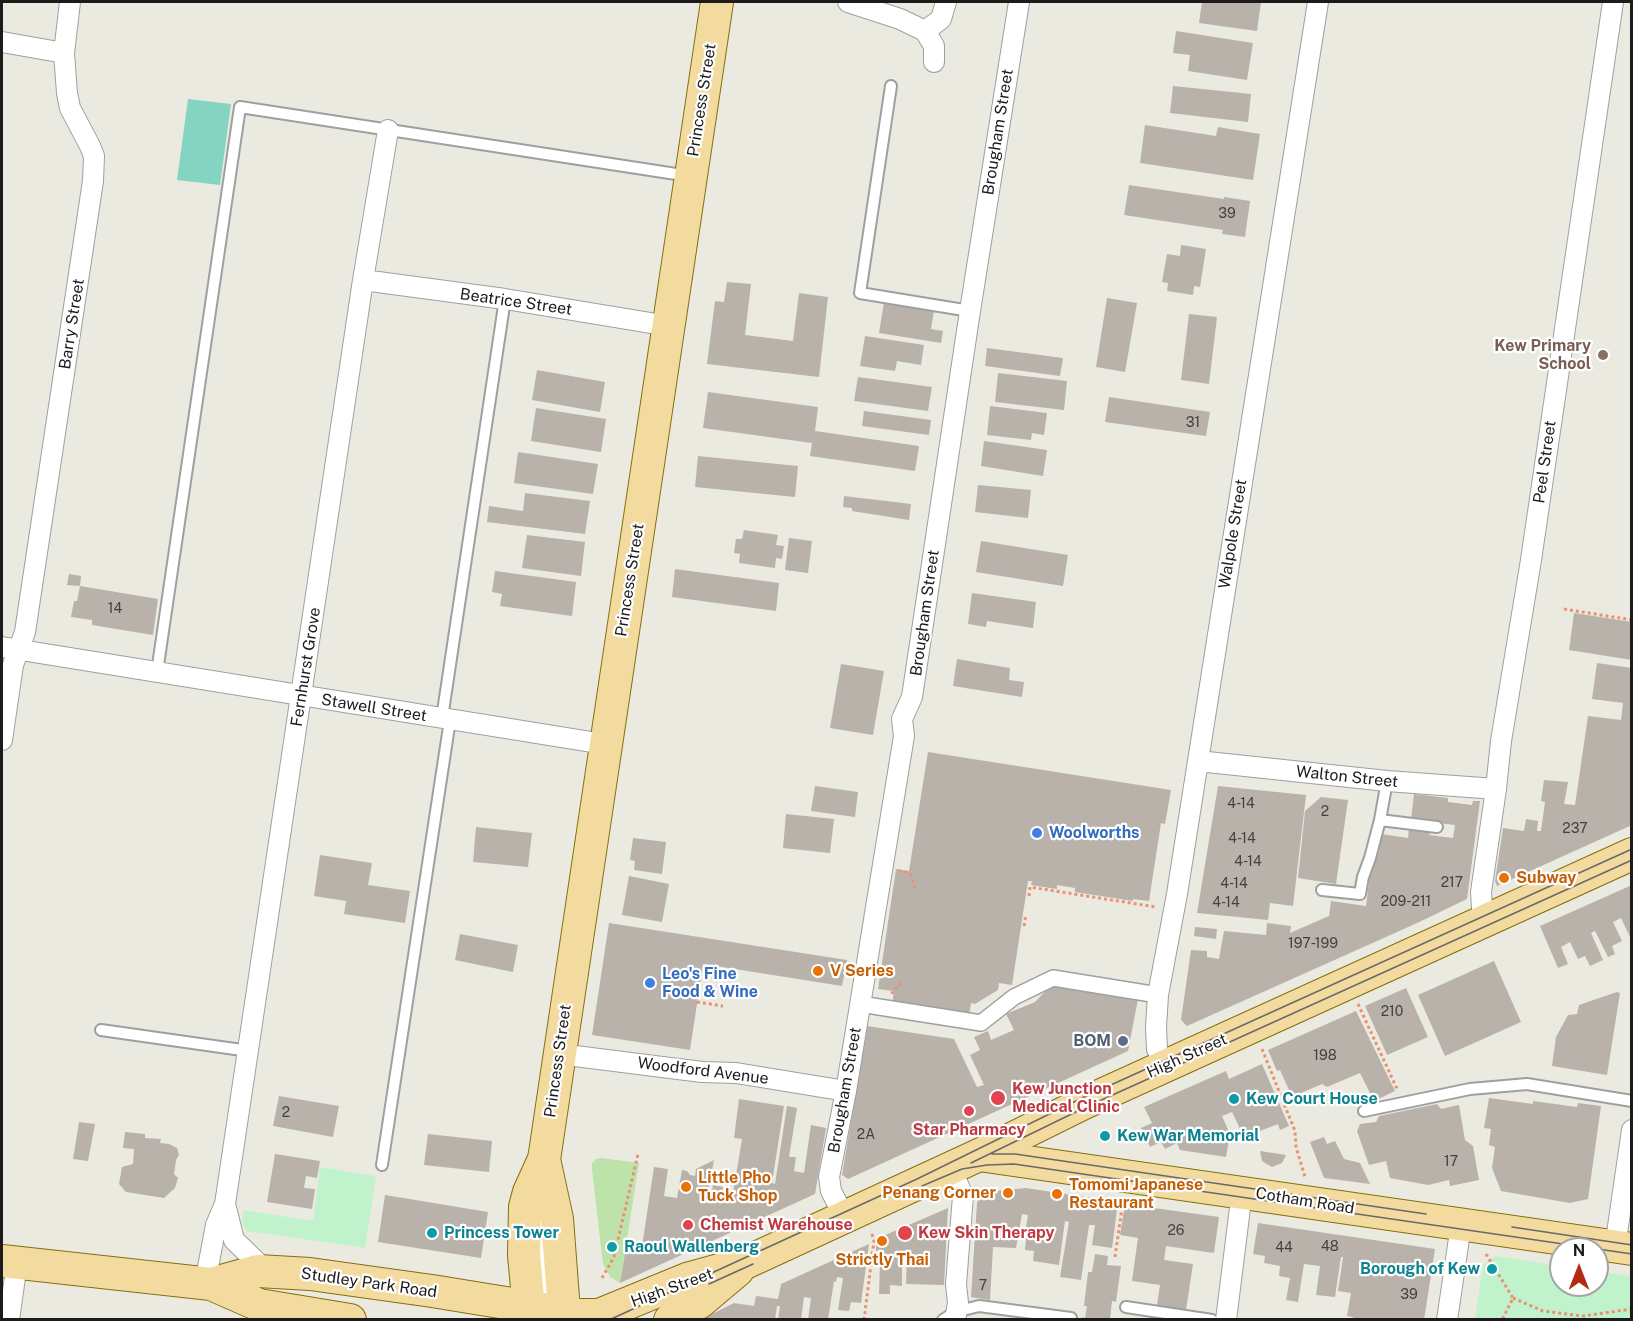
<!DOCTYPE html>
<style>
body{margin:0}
#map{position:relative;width:1633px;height:1321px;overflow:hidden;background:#ebeae1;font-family:"Public Sans",sans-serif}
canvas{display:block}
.frame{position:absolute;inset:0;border:3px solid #1b1b1b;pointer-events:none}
.north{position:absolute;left:1549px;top:1237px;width:60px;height:60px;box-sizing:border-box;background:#fff;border:2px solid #a4a4a4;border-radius:50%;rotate:0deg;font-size:16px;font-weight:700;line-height:24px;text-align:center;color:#1b1b1b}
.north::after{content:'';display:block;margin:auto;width:21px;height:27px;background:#b42a12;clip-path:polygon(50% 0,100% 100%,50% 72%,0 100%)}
</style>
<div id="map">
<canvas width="1633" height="1321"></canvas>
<div class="frame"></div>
<div class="north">N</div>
</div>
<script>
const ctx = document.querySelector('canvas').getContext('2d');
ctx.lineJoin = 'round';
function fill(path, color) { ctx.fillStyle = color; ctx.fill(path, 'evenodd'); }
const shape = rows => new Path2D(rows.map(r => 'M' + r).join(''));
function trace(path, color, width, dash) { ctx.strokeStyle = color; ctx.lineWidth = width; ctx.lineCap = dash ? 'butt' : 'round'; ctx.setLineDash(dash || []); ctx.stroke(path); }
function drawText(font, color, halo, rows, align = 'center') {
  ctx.font = font + ' "Public Sans",sans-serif'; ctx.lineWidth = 4.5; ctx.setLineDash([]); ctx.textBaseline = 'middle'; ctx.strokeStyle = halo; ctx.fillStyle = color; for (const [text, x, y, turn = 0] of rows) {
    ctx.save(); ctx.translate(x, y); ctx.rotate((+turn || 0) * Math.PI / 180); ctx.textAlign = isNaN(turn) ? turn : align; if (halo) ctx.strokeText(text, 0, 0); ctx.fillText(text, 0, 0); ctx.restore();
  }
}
const grass = shape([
 [601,1158,639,1163,620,1283,610,1277,603,1264,592,1169,592,1163,596,1159]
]);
const park = shape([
 [320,1167,376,1176,365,1248,247,1231,242,1223,244,1210,313,1221],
 [1495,1256,1561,1266,1561,1285,1597,1285,1597,1271,1631,1276,1631,1319,1475,1319,1483,1265]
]);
const pitch = shape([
 [188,99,231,104,220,185,177,180]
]);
const building = shape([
 [1202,2,1261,2,1257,31,1199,23],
 [1176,31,1253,43,1247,80,1188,71,1190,55,1173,53],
 [1173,86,1251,94,1248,122,1170,113],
 [1145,125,1216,136,1218,127,1260,134,1253,180,1140,163],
 [1129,185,1224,199,1224,197,1250,201,1245,237,1222,234,1223,230,1124,215],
 [1181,245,1206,249,1200,287,1194,286,1193,295,1167,291,1168,283,1162,282,1167,254,1180,256],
 [727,282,751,284,745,335,793,341,799,293,828,297,819,377,707,364,715,301,724,302],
 [1107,298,1137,303,1125,372,1096,367],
 [884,302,934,310,931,329,943,331,941,343,879,333],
 [1189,314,1217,317,1209,384,1181,380],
 [865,336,924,345,921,365,897,361,895,371,860,366],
 [987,348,1063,358,1060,376,985,366],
 [537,370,605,382,600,412,532,400],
 [998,373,1067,381,1064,410,995,402],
 [858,377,932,387,928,411,854,401],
 [708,392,818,407,815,431,919,446,915,471,810,456,812,443,703,428],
 [1109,397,1210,412,1206,436,1105,422],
 [990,406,1047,413,1044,435,1032,433,1031,440,987,435],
 [536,408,606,419,601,452,531,441],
 [864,411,931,420,929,435,862,426],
 [984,441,1047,450,1043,476,981,466],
 [518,452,598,464,593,494,514,483],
 [698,456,798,466,795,497,695,487],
 [978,485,1031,490,1028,518,975,512],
 [525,493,590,501,585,534,487,522,489,506,523,511],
 [844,496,911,504,909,520,852,511,852,508,843,507],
 [744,530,778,535,776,545,784,546,782,559,776,558,775,568,739,563,740,554,734,553,736,539,742,539],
 [527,535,585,542,581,576,522,568],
 [789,538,812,541,808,573,785,570],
 [981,541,1068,555,1063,586,976,572],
 [675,569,779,583,776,611,672,597],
 [495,571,576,582,572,616,500,606,502,594,492,592],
 [69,574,81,576,80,586,67,585],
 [80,586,158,599,153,635,92,625,92,620,71,617,74,601,77,601],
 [972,593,1036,602,1033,628,987,621,986,627,968,624],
 [1574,613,1632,622,1632,660,1569,650],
 [957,659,1010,668,1009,680,1024,682,1022,697,953,686],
 [1597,663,1632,668,1632,825,1497,886,1495,881,1503,828,1524,831,1526,819,1538,821,1537,831,1541,831,1545,802,1541,801,1544,780,1568,782,1564,804,1575,805,1588,716,1621,720,1623,703,1592,699],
 [841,664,884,671,873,735,830,728],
 [928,752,1171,790,1165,824,1161,823,1149,901,1133,899,1133,901,1075,892,1075,888,1057,885,1057,889,1031,885,1032,881,1028,881,1012,985,999,983,998,990,975,1004,971,1003,969,1016,892,1005,894,991,878,989,896,869,909,871],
 [815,786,858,792,855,817,811,811],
 [1218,786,1306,795,1293,906,1270,903,1268,920,1197,913],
 [1414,794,1448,798,1448,802,1472,805,1473,801,1480,801,1467,899,1415,924,1187,1026,1181,1020,1191,950,1207,951,1207,957,1219,959,1224,931,1266,935,1267,923,1291,926,1290,933,1329,916,1331,901,1366,906,1371,867,1379,853,1381,834,1408,838,1409,828,1431,830,1429,835,1453,838,1455,825,1411,820],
 [1321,797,1348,800,1336,884,1298,878,1305,811],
 [786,814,834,819,830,853,783,848],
 [476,827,532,833,528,867,473,862],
 [633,838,666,842,662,874,634,870,635,861,630,860],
 [320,855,372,863,368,885,410,891,405,923,344,914,346,901,314,896],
 [629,876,669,884,662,922,622,915],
 [1632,885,1632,913,1630,914,1632,936,1630,937,1621,918,1613,922,1622,941,1612,946,1615,954,1608,957,1595,931,1591,933,1603,960,1590,966,1585,956,1578,959,1570,942,1561,947,1568,964,1558,968,1540,926],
 [609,923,847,960,842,986,703,964,690,1050,592,1035],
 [1195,927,1217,929,1216,939,1194,936],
 [460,934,518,945,513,972,455,960],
 [1494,961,1521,1022,1445,1056,1418,995],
 [1055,981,1139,994,1128,1051,848,1179,842,1175,867,1026,954,1039,977,1087,984,1085,970,1055,980,1050,974,1037,988,1031,991,1040,1014,1030,1006,1014,1035,1002],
 [1406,988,1428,1037,1387,1055,1365,1006],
 [1617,992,1620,993,1607,1075,1552,1066,1556,1037,1568,1015,1577,1014,1579,1005],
 [1356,1011,1395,1091,1374,1101,1360,1073,1327,1087,1322,1084,1292,1097,1280,1070,1277,1071,1268,1050],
 [1262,1064,1289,1126,1280,1130,1278,1124,1247,1136,1243,1127,1240,1129,1232,1112,1222,1116,1230,1134,1226,1157,1180,1150,1177,1143,1165,1149,1161,1142,1150,1147,1141,1128,1152,1123,1144,1107,1226,1071,1229,1079],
 [279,1096,339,1106,333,1137,273,1126],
 [1489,1098,1533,1104,1533,1101,1577,1107,1578,1103,1601,1106,1588,1199,1570,1203,1501,1191,1492,1168,1495,1147,1489,1145,1491,1129,1484,1128],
 [739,1099,784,1106,772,1183,775,1184,787,1106,797,1108,789,1157,796,1157,794,1171,804,1173,811,1125,826,1128,815,1194,620,1283,627,1241,639,1243,637,1252,641,1253,654,1167,668,1169,664,1196,677,1198,682,1170,687,1171,690,1175,695,1176,696,1169,714,1160,706,1203,710,1203,713,1185,723,1187,721,1197,732,1199,742,1139,734,1138],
 [1437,1104,1441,1109,1459,1105,1465,1140,1473,1146,1479,1180,1450,1186,1449,1180,1428,1185,1390,1178,1386,1161,1369,1165,1357,1131,1360,1124,1376,1122,1379,1116],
 [79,1122,95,1124,88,1161,73,1159],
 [125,1132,145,1134,145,1138,161,1139,160,1143,169,1144,177,1148,179,1155,176,1160,174,1174,178,1178,175,1188,164,1198,126,1192,119,1184,122,1167,133,1164,134,1149,123,1148],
 [428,1134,492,1141,489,1172,424,1165],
 [1324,1137,1327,1144,1335,1141,1344,1159,1360,1163,1370,1184,1324,1178,1310,1142],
 [1260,1151,1286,1155,1282,1163,1272,1167,1262,1161],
 [275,1154,320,1161,317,1178,306,1176,304,1188,315,1189,312,1209,267,1202],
 [1026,1188,1118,1202,1112,1248,1092,1245,1095,1225,1089,1225,1081,1280,1060,1277,1069,1222,1065,1221,1059,1265,1033,1261,1034,1251,1025,1250,1026,1240,1024,1240,1028,1215,1022,1214,1016,1248,993,1247,990,1300,971,1297,977,1203,980,1196,986,1192],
 [385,1195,488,1212,481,1258,378,1242],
 [1125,1204,1219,1217,1214,1253,1166,1246,1164,1260,1193,1264,1186,1310,1157,1305,1160,1285,1132,1281,1138,1238,1120,1235],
 [948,1208,944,1285,906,1284,907,1251,905,1251,902,1256,902,1286,890,1285,890,1294,879,1294,880,1262,876,1262,876,1239],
 [1258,1223,1435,1249,1424,1320,1352,1320,1353,1317,1347,1316,1351,1293,1338,1291,1343,1257,1341,1257,1335,1297,1316,1295,1320,1266,1304,1264,1298,1302,1286,1300,1290,1278,1279,1276,1280,1266,1264,1263,1265,1256,1253,1254],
 [869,1244,861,1303,851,1302,849,1311,838,1310,843,1278,837,1277,836,1282,834,1281,828,1320,808,1320,811,1298,804,1297,801,1320,778,1320,780,1306,777,1306,775,1320,700,1320,734,1303,754,1306,756,1296,778,1299,781,1284],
 [1095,1254,1108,1256,1107,1265,1121,1266,1116,1302,1112,1301,1110,1320,1082,1320,1082,1317,1085,1318,1087,1306,1084,1306,1088,1272,1092,1272]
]);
const path = shape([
 [1564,609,1632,620],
 [899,871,910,873,916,891],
 [1029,896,1030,887,1156,907],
 [1024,926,1026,915],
 [892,994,893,991,901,983],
 [697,1002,723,1006],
 [1358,1004,1398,1091],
 [1262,1049,1295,1131,1296,1147,1305,1177],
 [1486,1254,1513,1298,1502,1320],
 [1115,1257,1123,1201],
 [602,1278,614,1257,638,1154],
 [1513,1298,1543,1311,1583,1316,1632,1309],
 [864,1320,874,1241,871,1231]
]);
const service = shape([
 [891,86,860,293,970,311],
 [157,672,240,107,689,176],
 [442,718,505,299],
 [1380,820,1437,827],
 [1322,890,1360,894,1363,877,1370,858,1380,820,1387,781],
 [101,1030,249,1051],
 [1364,1111,1470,1089,1527,1084,1632,1101],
 [382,1165,450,720],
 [542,1207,540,1238,543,1296],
 [1126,1307,1212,1320],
 [943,1320,955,1312,979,1306,1071,1318]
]);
const pedestrian = shape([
 [860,1004,981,1023,1014,997,1053,978,1158,995]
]);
const minor = shape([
 [848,2,900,19,925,31,934,46,934,62],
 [925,31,941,19,946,2],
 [2,42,64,53],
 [363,280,505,299,669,326],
 [2,647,604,744],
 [2,740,13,665,25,632,93,181,94,156,90,146,70,108,67,93,64,53,70,2],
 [1198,761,1387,781,1496,789],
 [1483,922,1481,892,1496,789,1501,741,1531,560,1613,2],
 [559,1054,702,1072,736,1073,846,1091],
 [1165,1066,1157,1049,1156,1027,1158,995,1177,894,1318,2],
 [951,1168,963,1196,956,1284,958,1303,955,1320],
 [225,1204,234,1240,266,1271],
 [845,1218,831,1191,829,1177,846,1091,904,736,902,719,912,697,970,311,1019,2],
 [1615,1247,1632,1130],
 [205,1283,216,1225,225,1204,363,280,388,130],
 [9,1320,17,1263],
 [1226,1320,1242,1192],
 [1447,1320,1461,1225]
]);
const primary = shape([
 [979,1155,1632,1249],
 [2,1261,211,1284,259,1305,350,1320],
 [211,1284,258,1271,310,1274,432,1291,580,1315,599,1315,687,1279,745,1263,979,1155,1084,1103,1632,854],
 [530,1320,524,1255,525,1207,529,1192,544,1159],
 [561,1320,563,1298,557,1219,544,1159,545,1153,717,2],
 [670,1320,700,1302,738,1270]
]);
const tram = shape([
 [992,1154,1015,1154,1056,1160,1426,1214],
 [971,1163,1086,1107,1632,860],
 [922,1186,962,1169,987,1165,1014,1164,1632,1254],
 [1512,1227,1632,1245],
 [709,1284,753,1264],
 [609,1320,917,1179,1082,1098,1632,849]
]);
const markers = [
 [1603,355,6,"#8d6e63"],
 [1037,833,6,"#3f7fe0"],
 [1504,878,6,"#e8710a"],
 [818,971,6,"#e8710a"],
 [650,983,6,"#3f7fe0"],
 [1123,1041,6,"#5c6f8a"],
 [998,1098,8,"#e0444e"],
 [1234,1099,6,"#0f9aa8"],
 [969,1111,6,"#e0444e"],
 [1105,1136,6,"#0f9aa8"],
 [686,1187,6,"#e8710a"],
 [1008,1193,6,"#e8710a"],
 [1057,1194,6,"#e8710a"],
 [688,1225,6,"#e0444e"],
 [432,1233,6,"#0f9aa8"],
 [905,1233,8,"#e0444e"],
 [882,1241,6,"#e8710a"],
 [612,1247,6,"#0f9aa8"],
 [1492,1269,6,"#0f9aa8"]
];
const numberNames = [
 ["39",1227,214],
 ["31",1193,423],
 ["14",115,609],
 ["4-14",1241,804],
 ["2",1325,812],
 ["237",1575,829],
 ["4-14",1242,839],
 ["4-14",1248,862],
 ["217",1452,883],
 ["4-14",1234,884],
 ["209-211",1406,902],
 ["4-14",1226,903],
 ["197-199",1313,944],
 ["210",1392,1012],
 ["198",1325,1056],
 ["2",286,1113],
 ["2A",866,1135],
 ["17",1451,1162],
 ["26",1176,1231],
 ["48",1330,1247],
 ["44",1284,1248],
 ["7",983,1286],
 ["39",1409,1295]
];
const streetNames = [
 ["Princess Street",702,100,-81],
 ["Brougham Street",998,132,-81],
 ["Beatrice Street",516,302,8],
 ["Barry Street",72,324,-81],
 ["Peel Street",1545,462,-82],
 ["Walpole Street",1233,534,-81],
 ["Princess Street",630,580,-81],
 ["Brougham Street",925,613,-82],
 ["Fernhurst Grove",306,667,-81],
 ["Stawell Street",374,708,9],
 ["Walton Street",1347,777,6],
 ["High Street",1187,1056,-24],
 ["Princess Street",558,1061,-82],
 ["Woodford Avenue",703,1071,7],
 ["Brougham Street",845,1090,-80],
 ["Cotham Road",1305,1201,9],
 ["Studley Park Road",369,1283,8],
 ["High Street",672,1288,-20]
];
const educationNames = [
 ["Kew Primary",1591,346],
 ["School",1591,364]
];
const shopNames = [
 ["Woolworths",1049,833],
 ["Leo's Fine",662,974],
 ["Food & Wine",662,992]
];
const foodNames = [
 ["Subway",1516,878],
 ["V Series",830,971],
 ["Little Pho",698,1178],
 ["Tuck Shop",698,1196],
 ["Tomomi Japanese",1069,1185],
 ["Restaurant",1069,1203],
 ["Penang Corner",996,1193,"right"],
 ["Strictly Thai",882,1260,"center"]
];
const serviceNames = [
 ["BOM",1111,1041]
];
const healthNames = [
 ["Kew Junction",1012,1089],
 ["Medical Clinic",1012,1107],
 ["Star Pharmacy",969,1130,"center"],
 ["Chemist Warehouse",700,1225],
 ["Kew Skin Therapy",918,1233]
];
const cultureNames = [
 ["Kew Court House",1246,1099],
 ["Kew War Memorial",1117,1136],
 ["Princess Tower",444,1233],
 ["Raoul Wallenberg",624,1247],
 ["Borough of Kew",1480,1269,"right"]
];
fill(grass, '#bde2aa');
fill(park, '#c0f3cc');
fill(pitch, '#85d4c2');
fill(building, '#b8b2ab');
trace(service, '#9f9f9f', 14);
trace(pedestrian, '#9f9f9f', 18);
trace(minor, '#9f9f9f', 22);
trace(primary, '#856f0d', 34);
trace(path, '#ec9071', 3, [3, 3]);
trace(service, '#fff', 10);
trace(pedestrian, '#fff', 15);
trace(minor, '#fff', 20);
trace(primary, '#f3db9f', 32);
trace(tram, '#696969', 1.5);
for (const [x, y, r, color] of markers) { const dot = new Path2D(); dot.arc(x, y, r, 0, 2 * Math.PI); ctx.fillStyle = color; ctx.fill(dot); trace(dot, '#fff', 2); }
drawText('14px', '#42413f', null, numberNames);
drawText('16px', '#1b1b1b', '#fff', streetNames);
drawText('bold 16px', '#785e54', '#fff', educationNames, 'right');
drawText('bold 16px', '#366cbe', '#fff', shopNames, 'left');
drawText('bold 16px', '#c56008', '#fff', foodNames, 'left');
drawText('bold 16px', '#4e5e75', '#fff', serviceNames, 'right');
drawText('bold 16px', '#be3a42', '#fff', healthNames, 'left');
drawText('bold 16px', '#0d838f', '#fff', cultureNames, 'left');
</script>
